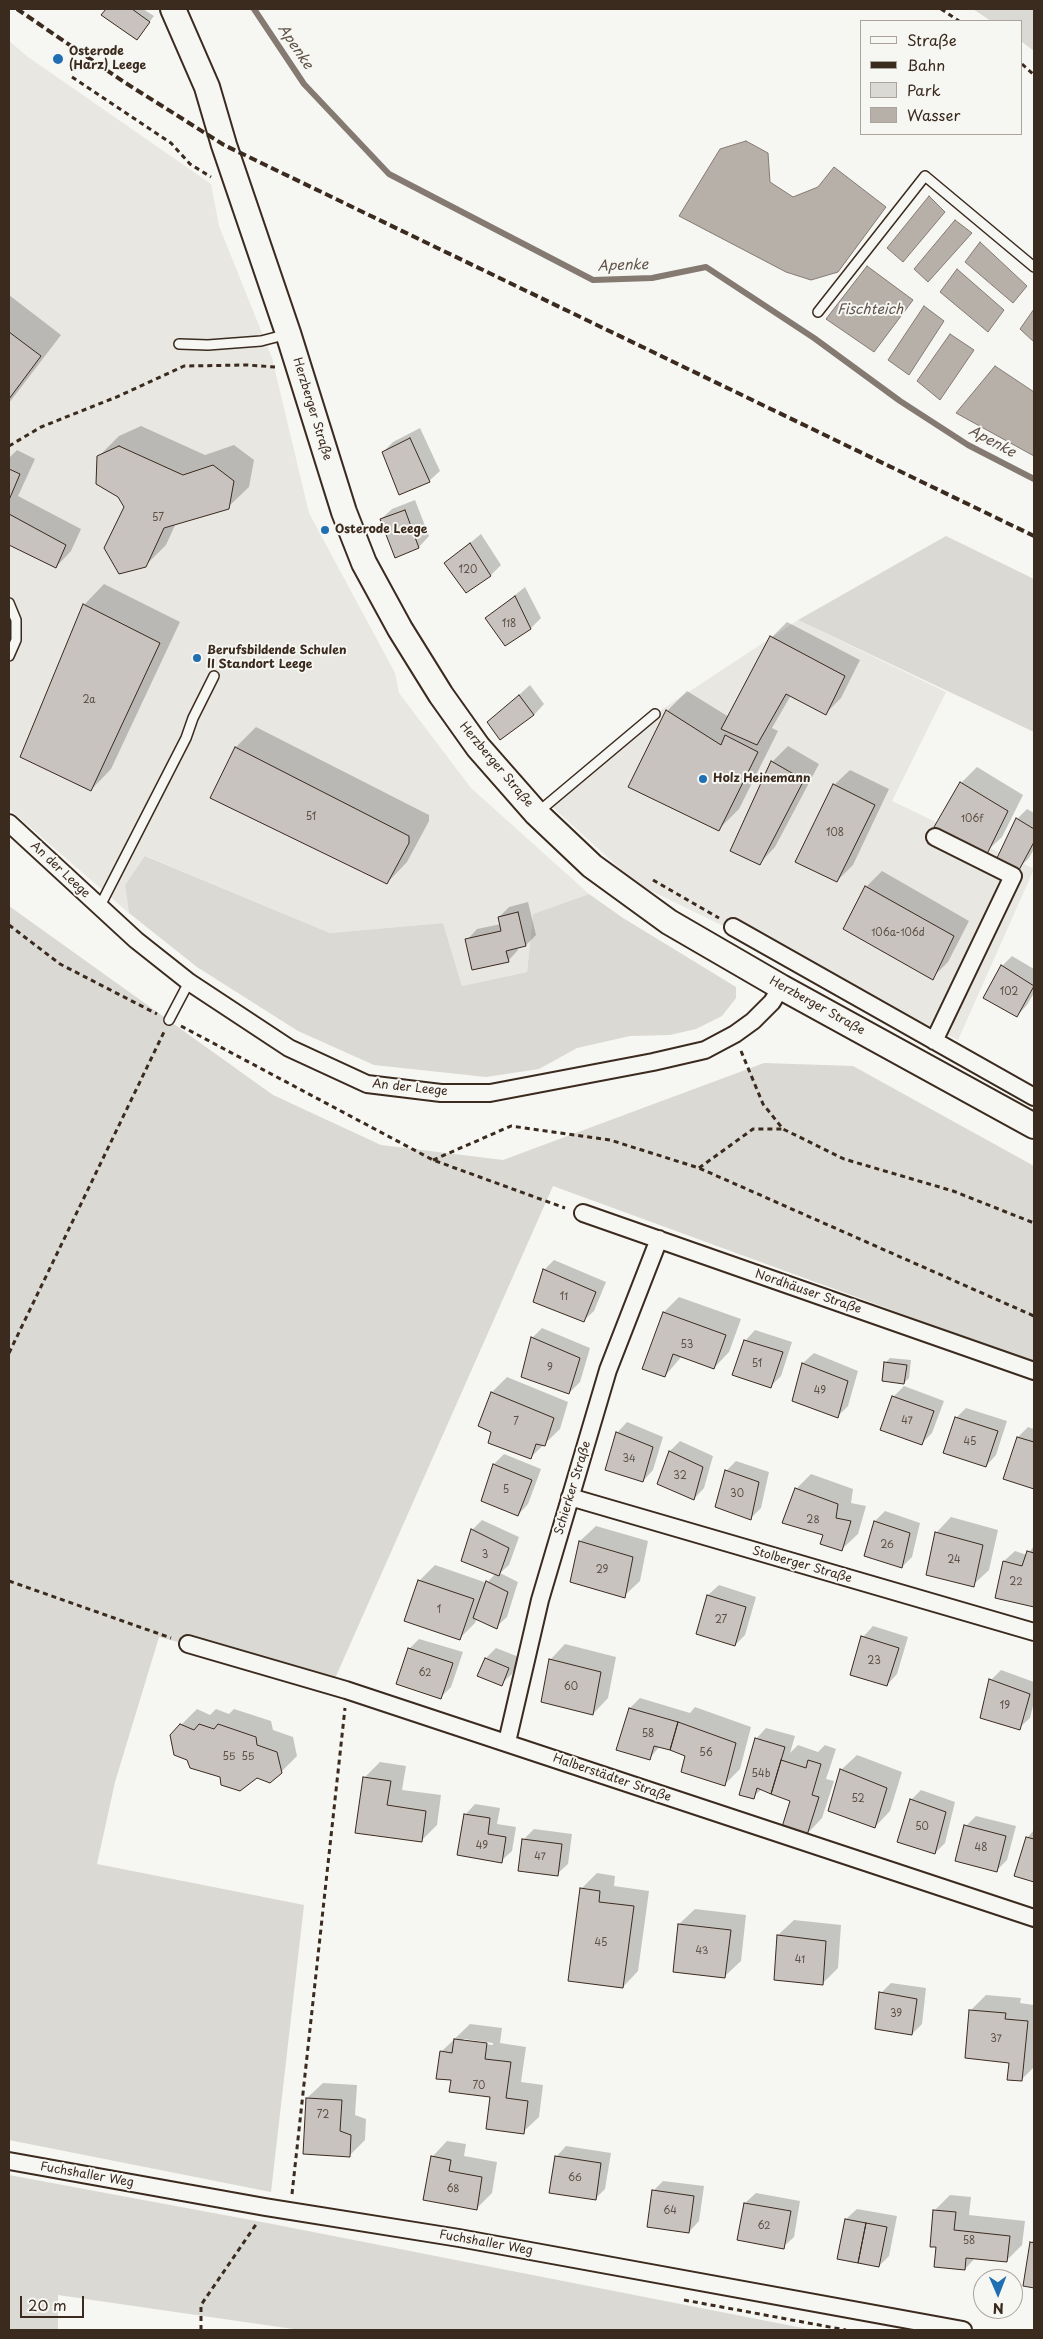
<!DOCTYPE html>
<meta charset="utf-8">
<style>
body{margin:0}
#map{position:relative;width:1043px;height:2339px;overflow:hidden;background:#f6f6f2;font-family:"Playpen Sans",sans-serif}
canvas{display:block}
.frame{position:absolute;inset:0;border:10px solid #3b2a1e;pointer-events:none}
.legend{position:absolute;left:860px;top:20px;width:162px;height:115px;box-sizing:border-box;background:#f6f6f2;border:1px solid #aba49d;margin:0;padding:6px 9px;list-style:none;font-size:15px;color:#3b2a1e}
.legend li{display:flex;align-items:center;gap:10px;height:25px}
.legend b{width:25px;border:1px solid #aba49d}
.north{position:absolute;left:973px;top:2269px;width:50px;height:50px;box-sizing:border-box;background:#f6f6f2;border:1px solid #aba49d;border-radius:50%;rotate:179deg;font-size:14px;font-weight:700;line-height:20px;text-align:center;color:#3b2a1e}
.north::after{content:'';display:block;margin:auto;width:18px;height:22px;background:#1f6fb2;clip-path:polygon(50% 0,100% 100%,50% 72%,0 100%)}
.scale{position:absolute;left:20px;top:2296px;width:64px;height:22px;box-sizing:border-box;border:2px solid #3b2a1e;border-top:0;padding-left:6px;font-size:15px;line-height:18px;white-space:nowrap;color:#3b2a1e;-webkit-text-stroke:4px #f6f6f2;paint-order:stroke}
</style>
<div id="map">
<canvas width="1043" height="2339"></canvas>
<div class="frame"></div>
<ul class="legend">
<li><b style="height:6px;background:#f6f6f2"></b>Straße</li>
<li><b style="height:6px;background:#3b2a1e"></b>Bahn</li>
<li><b style="height:14px;background:#dad9d3"></b>Park</li>
<li><b style="height:14px;background:#b6b0a9"></b>Wasser</li>
</ul>
<div class="north">N</div>
<div class="scale">20 m</div>
</div>
<script>
const ctx = document.querySelector('canvas').getContext('2d');
ctx.lineJoin = 'round';
function fill(path, color) { ctx.fillStyle = color; ctx.fill(path, 'evenodd'); }
const shape = rows => new Path2D(rows.map(r => 'M' + r).join(''));
function trace(path, color, width, dash) { ctx.strokeStyle = color; ctx.lineWidth = width; ctx.lineCap = dash ? 'butt' : 'round'; ctx.setLineDash(dash || []); ctx.stroke(path); }
function drawText(font, color, halo, rows, align = 'center') {
  ctx.font = font + ' "Playpen Sans",sans-serif'; ctx.lineWidth = 4; ctx.setLineDash([]); ctx.textBaseline = 'middle'; ctx.strokeStyle = halo; ctx.fillStyle = color; for (const [text, x, y, turn = 0] of rows) {
    ctx.save(); ctx.translate(x, y); ctx.rotate((+turn || 0) * Math.PI / 180); ctx.textAlign = isNaN(turn) ? turn : align; if (halo) ctx.strokeText(text, 0, 0); ctx.fillText(text, 0, 0); ctx.restore();
  }
}
const built = shape([
 [9,41,28,57,211,184,219,226,272,358,309,513,395,673,399,693,471,788,589,894,533,914,527,972,462,986,443,923,330,933,146,856,125,885,129,913,9,809],
 [798,620,946,692,892,801,1034,869,958,1040,637,884,548,803,655,714]
]);
const green = shape([
 [973,9,1034,9,1034,51,1022,42,1022,21,991,21],
 [946,536,1034,579,1034,732,798,620],
 [145,856,330,933,443,923,462,986,527,972,533,914,589,894,623,918,736,987,736,998,722,1016,696,1029,670,1035,630,1036,577,1048,539,1069,486,1077,374,1065,298,1031,197,967,129,913,125,885],
 [9,906,273,1095,381,1145,503,1160,764,1063,853,1066,1034,1166,1034,1362,553,1186,333,1683,159,1637,115,1782,97,1864,304,1905,271,2192,9,2140],
 [9,2175,267,2223,813,2330,300,2330,58,2295,58,2330,9,2330]
]);
const water = shape([
 [746,141,768,153,770,182,793,197,818,187,834,167,886,207,838,272,811,280,786,272,679,216,720,149,746,141],
 [929,196,945,212,903,262,887,248,929,196],
 [955,220,972,233,928,282,914,269,955,220],
 [980,242,1027,286,1013,303,965,262,980,242],
 [867,266,913,300,874,352,826,319,867,266],
 [957,269,1004,310,988,332,940,292,957,269],
 [924,306,944,321,909,375,888,360,924,306],
 [1034,309,1034,342,1020,329,1034,309],
 [950,334,974,350,940,400,917,381,950,334],
 [995,366,1034,392,1034,456,956,413,995,366]
]);
const shadow = shape([
 [107,9,143,9,154,16,137,38,103,14],
 [9,295,61,335,9,403],
 [141,426,205,455,234,445,254,460,249,487,228,507,176,523,166,545,145,566,126,507,98,457,119,436],
 [420,428,440,471,429,481,383,452,393,442],
 [17,450,35,459,18,496,81,529,71,551,56,567,9,543,9,458],
 [415,500,429,536,419,547,395,556,381,519,392,509],
 [481,534,501,565,491,575,467,591,446,563],
 [104,584,180,622,111,769,91,790,84,605],
 [525,587,541,618,531,628,487,618],
 [787,622,860,660,841,698,826,713,791,695,772,728,778,731,739,809,718,830,667,711,687,691,729,717,772,637],
 [530,685,544,704,534,715,489,722],
 [256,727,429,815,429,821,407,862,387,883,236,747],
 [788,746,819,764,775,847,760,863,772,762],
 [977,767,1023,795,1002,837,986,852,961,783],
 [850,770,889,789,853,865,837,881,834,785],
 [1027,809,1034,813,1034,849,1029,858,1019,868,1017,819],
 [882,871,969,921,948,962,932,978,866,887],
 [528,902,536,935,526,945,517,947,518,950,508,961,467,940,477,929,501,924,499,917,509,907],
 [1012,956,1034,969,1034,993,1027,1005,1017,1016,1002,966],
 [554,1260,606,1282,594,1311,583,1321,544,1270],
 [679,1297,741,1319,729,1352,714,1368,682,1356,665,1376,664,1312],
 [542,1328,590,1348,580,1382,569,1393,532,1338],
 [755,1330,792,1342,781,1376,770,1387,745,1341],
 [814,1353,858,1371,848,1406,838,1416,794,1401,803,1363],
 [890,1358,911,1360,909,1378,904,1383,885,1363],
 [507,1377,568,1402,560,1429,531,1457,492,1431,492,1392],
 [904,1386,944,1401,932,1433,922,1443,893,1397],
 [966,1408,1007,1421,996,1455,986,1466,956,1418],
 [627,1422,663,1437,653,1470,643,1481,617,1433],
 [1028,1427,1034,1429,1034,1487,1005,1478,1018,1437],
 [680,1441,713,1456,704,1488,694,1499,670,1451],
 [504,1454,541,1469,528,1504,518,1515,494,1464],
 [736,1461,769,1472,761,1508,751,1518,726,1471],
 [811,1474,853,1489,851,1503,866,1506,858,1534,842,1549,825,1535,796,1489],
 [885,1511,920,1523,912,1557,902,1567,875,1521],
 [951,1517,998,1530,989,1570,973,1585,936,1533],
 [482,1520,519,1537,509,1565,500,1573,518,1582,507,1617,496,1627,477,1618,475,1623,459,1639,419,1581,435,1565,487,1583,495,1574,472,1530],
 [596,1526,648,1541,640,1581,624,1596,572,1581,580,1541],
 [1034,1546,1034,1606,997,1597,1004,1561,1015,1551,1027,1555],
 [719,1585,756,1597,745,1635,735,1645,698,1633,708,1595],
 [873,1626,908,1637,897,1674,887,1685,863,1637],
 [419,1639,463,1652,451,1687,441,1697,409,1649],
 [565,1644,616,1657,608,1698,593,1714,550,1660],
 [496,1648,519,1657,512,1674,501,1684,486,1658],
 [1001,1670,1034,1682,1034,1702,1030,1718,1019,1728,991,1680],
 [640,1698,690,1713,695,1707,751,1727,740,1769,724,1785,687,1755,660,1746,649,1759,618,1749,630,1708],
 [197,1709,210,1715,216,1709,229,1714,234,1709,271,1721,273,1730,293,1737,297,1756,281,1772,257,1777,221,1776,188,1759,171,1735],
 [766,1728,795,1736,790,1753,798,1745,818,1752,825,1745,836,1749,826,1779,834,1781,822,1818,807,1834,792,1800,762,1789,753,1797,756,1739],
 [857,1755,902,1772,890,1811,875,1827,841,1770],
 [380,1762,406,1766,402,1790,441,1795,437,1825,421,1841,356,1832,364,1778],
 [921,1790,955,1802,945,1843,935,1853,911,1800],
 [475,1804,500,1808,497,1824,516,1827,512,1851,501,1861,465,1815],
 [976,1816,1016,1826,1007,1860,997,1870,966,1826],
 [534,1829,572,1834,568,1864,557,1874,524,1839],
 [1034,1830,1034,1881,1016,1875,1027,1838],
 [597,1873,615,1876,614,1886,649,1891,638,1971,623,1987,581,1889],
 [695,1909,746,1915,741,1961,725,1976,679,1924],
 [794,1920,841,1925,838,1968,822,1984,778,1935],
 [891,1983,926,1988,922,2024,912,2034,881,1993],
 [986,1995,1021,1998,1020,2003,1034,2005,1034,2067,1021,2080,1010,2061,971,2010],
 [470,2024,502,2028,500,2043,526,2047,521,2082,543,2085,539,2117,523,2132,491,2096,452,2079,441,2052],
 [464,2039,493,2043,493,2045,462,2041],
 [323,2083,357,2085,355,2115,366,2119,365,2140,349,2156,307,2098],
 [447,2141,466,2144,464,2156,497,2162,492,2193,476,2209,432,2157],
 [566,2146,611,2153,605,2189,595,2199,556,2157],
 [663,2181,704,2186,699,2221,689,2232,653,2191],
 [756,2193,800,2201,794,2237,783,2247,745,2203],
 [950,2195,971,2197,969,2215,1025,2221,1022,2245,1006,2261,976,2257,965,2269,938,2246,934,2211],
 [857,2209,897,2216,889,2256,879,2266,846,2219],
 [1034,2239,1034,2286,1024,2285,1031,2243]
]);
const stream = shape([
 [254,9,304,84,389,174,593,280,652,278,706,267,814,338,900,401,968,445,1034,479]
]);
const building = shape([
 [106,9,132,9,150,22,137,40,101,15,106,9],
 [9,332,41,356,9,399,9,332],
 [410,438,430,482,399,495,382,452,410,438],
 [119,446,183,475,213,465,234,481,229,509,164,528,146,567,119,574,104,548,124,507,118,497,96,484,97,456,119,446],
 [9,469,20,474,9,500,9,469],
 [405,510,419,548,395,558,380,519,405,510],
 [9,514,66,545,56,568,9,545,9,514],
 [470,543,491,576,466,593,444,563,470,543],
 [515,596,531,629,505,646,485,618,515,596],
 [83,604,160,643,91,791,20,757,83,604],
 [770,636,845,676,826,715,786,694,757,745,721,729,770,636],
 [519,695,534,715,500,740,487,722,519,695],
 [666,710,721,745,725,735,758,752,719,831,628,787,666,710],
 [235,747,409,836,409,843,387,884,210,798,235,747],
 [771,761,804,780,760,865,730,851,771,761],
 [960,782,1008,811,987,854,934,827,960,782],
 [833,784,875,805,837,882,795,862,833,784],
 [1016,818,1034,829,1034,842,1019,870,997,858,1016,818],
 [865,886,954,936,933,980,843,929,865,886],
 [518,912,526,946,506,951,509,962,472,970,465,939,501,931,498,917,518,912],
 [1001,965,1034,986,1017,1017,983,998,1001,965],
 [543,1269,596,1292,584,1322,533,1302,543,1269],
 [663,1312,726,1335,714,1369,673,1354,665,1377,642,1369,663,1312],
 [531,1337,580,1358,569,1394,521,1377,531,1337],
 [744,1340,783,1352,771,1388,732,1375,744,1340],
 [884,1362,907,1365,904,1384,882,1381,884,1362],
 [802,1363,848,1381,838,1418,792,1401,802,1363],
 [491,1392,554,1418,545,1446,536,1444,531,1459,488,1443,491,1432,478,1426,491,1392],
 [892,1396,934,1411,922,1445,880,1430,892,1396],
 [955,1417,998,1431,986,1467,943,1453,955,1417],
 [616,1432,653,1447,643,1482,605,1470,616,1432],
 [1017,1437,1034,1442,1034,1489,1003,1479,1017,1437],
 [669,1451,703,1467,694,1500,657,1484,669,1451],
 [493,1464,532,1480,518,1516,481,1501,493,1464],
 [725,1470,759,1482,751,1520,715,1507,725,1470],
 [795,1488,838,1504,836,1518,851,1521,842,1551,820,1544,823,1535,782,1523,795,1488],
 [874,1521,910,1533,902,1568,864,1556,874,1521],
 [471,1529,509,1548,499,1576,461,1561,471,1529],
 [935,1532,983,1545,974,1587,926,1575,935,1532],
 [579,1541,633,1557,625,1598,570,1582,579,1541],
 [1027,1551,1034,1553,1034,1607,995,1598,1003,1561,1022,1566,1027,1551],
 [418,1580,474,1599,460,1640,404,1621,418,1580],
 [486,1581,508,1592,497,1629,473,1618,486,1581],
 [707,1595,746,1607,735,1646,696,1634,707,1595],
 [861,1636,899,1648,887,1686,850,1675,861,1636],
 [408,1648,453,1663,441,1699,396,1684,408,1648],
 [485,1658,509,1668,502,1686,477,1676,485,1658],
 [549,1659,601,1672,593,1715,541,1702,549,1659],
 [989,1679,1030,1694,1020,1730,980,1718,989,1679],
 [629,1708,678,1722,670,1750,654,1746,650,1760,616,1750,629,1708],
 [678,1722,736,1743,725,1786,681,1772,685,1756,670,1750,678,1722],
 [180,1724,194,1730,199,1724,214,1729,218,1724,256,1737,257,1745,277,1752,282,1773,270,1783,257,1778,240,1791,221,1785,220,1777,190,1768,187,1760,174,1755,170,1735,180,1724],
 [755,1738,785,1747,771,1794,757,1788,754,1799,739,1795,755,1738],
 [781,1760,806,1768,808,1760,821,1764,812,1795,819,1797,807,1835,782,1827,790,1801,771,1794,781,1760],
 [840,1769,887,1788,875,1828,828,1811,840,1769],
 [363,1777,391,1781,387,1805,426,1811,422,1842,355,1833,363,1777],
 [910,1799,946,1812,935,1854,897,1842,910,1799],
 [464,1814,490,1818,488,1834,506,1837,502,1863,457,1855,464,1814],
 [964,1825,1006,1836,997,1872,955,1861,964,1825],
 [1026,1837,1034,1839,1034,1882,1014,1876,1026,1837],
 [522,1839,562,1844,558,1876,518,1871,522,1839],
 [580,1888,600,1891,599,1902,634,1906,623,1988,568,1981,580,1888],
 [678,1924,731,1930,725,1978,673,1972,678,1924],
 [777,1935,826,1941,823,1985,774,1980,777,1935],
 [879,1992,917,1999,912,2035,875,2029,879,1992],
 [969,2010,1006,2013,1005,2019,1028,2021,1022,2081,1007,2080,1009,2063,965,2058,969,2010],
 [454,2039,487,2043,485,2059,511,2062,506,2098,528,2101,524,2134,486,2129,490,2097,449,2092,451,2080,436,2079,440,2051,452,2053,454,2039],
 [306,2098,342,2100,340,2131,351,2135,350,2157,303,2154,306,2098],
 [431,2156,451,2160,449,2171,482,2177,477,2210,423,2200,431,2156],
 [555,2156,601,2163,596,2200,549,2193,555,2156],
 [652,2190,694,2196,689,2233,647,2227,652,2190],
 [744,2203,791,2211,784,2249,737,2240,744,2203],
 [933,2210,956,2212,954,2230,1010,2236,1007,2262,966,2258,965,2270,934,2267,936,2247,930,2247,933,2210],
 [845,2219,866,2223,858,2263,837,2259,845,2219],
 [866,2223,887,2227,879,2267,858,2263,866,2223],
 [1030,2242,1034,2243,1034,2288,1023,2286,1030,2242]
]);
const path = shape([
 [941,9,959,21],
 [1022,64,1034,75],
 [72,77,171,143,190,164,211,177],
 [9,446,41,427,119,396,184,366,247,365,275,367],
 [653,880,719,918],
 [9,925,60,964,157,1014],
 [181,1026,433,1160,565,1208],
 [741,1051,763,1104,783,1129,844,1159,953,1191,1034,1223],
 [433,1160,511,1126,610,1140,699,1168,1034,1316],
 [699,1168,753,1129,783,1129],
 [9,1353,164,1032],
 [9,1581,171,1638],
 [292,2194,345,1708],
 [684,2300,846,2330],
 [201,2330,201,2305,257,2223]
]);
const lane = shape([
 [818,312,925,176,1034,267],
 [179,344,208,345,261,341,288,334],
 [9,603,16,620,16,640,9,656],
 [537,813,655,714],
 [100,906,186,738,193,718,214,676],
 [169,1020,189,982]
]);
const street = shape([
 [9,823,136,940,189,982,289,1048,367,1084,441,1093,490,1093,653,1062,705,1050,735,1034,753,1021,772,1002,781,987],
 [733,927,1034,1097],
 [934,1041,1013,876,935,837],
 [583,1213,1034,1371],
 [570,1497,1034,1632],
 [188,1644,346,1690,1034,1918],
 [507,1742,540,1600,608,1370,659,1239],
 [9,2161,265,2207,459,2238,963,2330]
]);
const secondary = shape([
 [173,9,207,87,224,145,288,333,344,512,364,563,400,629,441,695,478,747,536,813,592,866,669,922,781,987,1034,1126]
]);
const rail = shape([
 [17,9,124,82,224,145,1034,536]
]);
const markers = [
 [58,59,6,"#1f6fb2"],
 [325,530,5,"#1f6fb2"],
 [197,658,5,"#1f6fb2"],
 [703,779,5,"#1f6fb2"]
];
const numberNames = [
 ["57",158,518],
 ["120",468,570],
 ["118",509,624],
 ["2a",89,700],
 ["51",311,817],
 ["106f",972,819],
 ["108",835,833],
 ["106a-106d",898,933],
 ["102",1009,992],
 ["11",564,1297],
 ["53",687,1345],
 ["51",757,1364],
 ["9",550,1368],
 ["49",820,1391],
 ["47",907,1421],
 ["7",516,1422],
 ["45",970,1442],
 ["34",629,1459],
 ["32",680,1476],
 ["5",506,1490],
 ["30",737,1494],
 ["28",813,1520],
 ["26",887,1545],
 ["3",485,1555],
 ["24",954,1560],
 ["29",602,1570],
 ["22",1016,1582],
 ["1",439,1610],
 ["27",721,1620],
 ["23",874,1661],
 ["62",425,1673],
 ["60",571,1687],
 ["19",1005,1706],
 ["58",648,1734],
 ["56",706,1753],
 ["55",229,1757],
 ["55",248,1757],
 ["54b",761,1774],
 ["52",858,1799],
 ["50",922,1827],
 ["49",482,1846],
 ["48",981,1848],
 ["47",540,1857],
 ["45",601,1943],
 ["43",702,1951],
 ["41",800,1960],
 ["39",896,2014],
 ["37",996,2039],
 ["70",479,2086],
 ["72",323,2115],
 ["66",575,2178],
 ["68",453,2189],
 ["64",670,2211],
 ["62",764,2226],
 ["58",969,2241]
];
const poiNames = [
 ["Osterode",69,52],
 ["(Harz) Leege",69,66],
 ["Osterode Leege",335,530],
 ["Berufsbildende Schulen",207,651],
 ["II Standort Leege",207,665],
 ["Holz Heinemann",713,779]
];
const streetNames = [
 ["Herzberger Straße",312,409,73],
 ["Herzberger Straße",496,765,50],
 ["An der Leege",60,870,43],
 ["Herzberger Straße",817,1006,29],
 ["An der Leege",410,1088,6],
 ["Nordhäuser Straße",808,1292,19],
 ["Schierker Straße",573,1488,-73],
 ["Stolberger Straße",802,1565,16],
 ["Halberstädter Straße",612,1778,19],
 ["Fuchshaller Weg",87,2175,10],
 ["Fuchshaller Weg",486,2243,10]
];
const waterNames = [
 ["Apenke",295,47,56],
 ["Apenke",623,266,-2],
 ["Fischteich",870,310],
 ["Apenke",992,442,28]
];
fill(built, '#e8e7e2');
fill(green, '#dad9d3');
fill(water, '#b6b0a9');
trace(water, '#857a71', 1);
fill(shadow, '#0003');
trace(stream, '#857a71', 6);
fill(building, '#c8c3be');
trace(building, '#3b2a1e', 1);
trace(lane, '#3b2a1e', 12);
trace(street, '#3b2a1e', 20);
trace(secondary, '#3b2a1e', 28);
trace(path, '#3b2a1e', 3, [5, 4]);
trace(lane, '#f6f6f2', 9);
trace(street, '#f6f6f2', 16);
trace(secondary, '#f6f6f2', 24);
trace(rail, '#3b2a1e', 4, [8, 4]);
for (const [x, y, r, color] of markers) { const dot = new Path2D(); dot.arc(x, y, r, 0, 2 * Math.PI); ctx.fillStyle = color; ctx.fill(dot); trace(dot, '#f6f6f2', 2); }
drawText('10px', '#5e5046', null, numberNames);
drawText('bold 12px', '#3b2a1e', '#f6f6f2', poiNames, 'left');
drawText('12px', '#3b2a1e', '#f6f6f2', streetNames);
drawText('italic 14px', '#605248', '#f6f6f2', waterNames);
</script>
